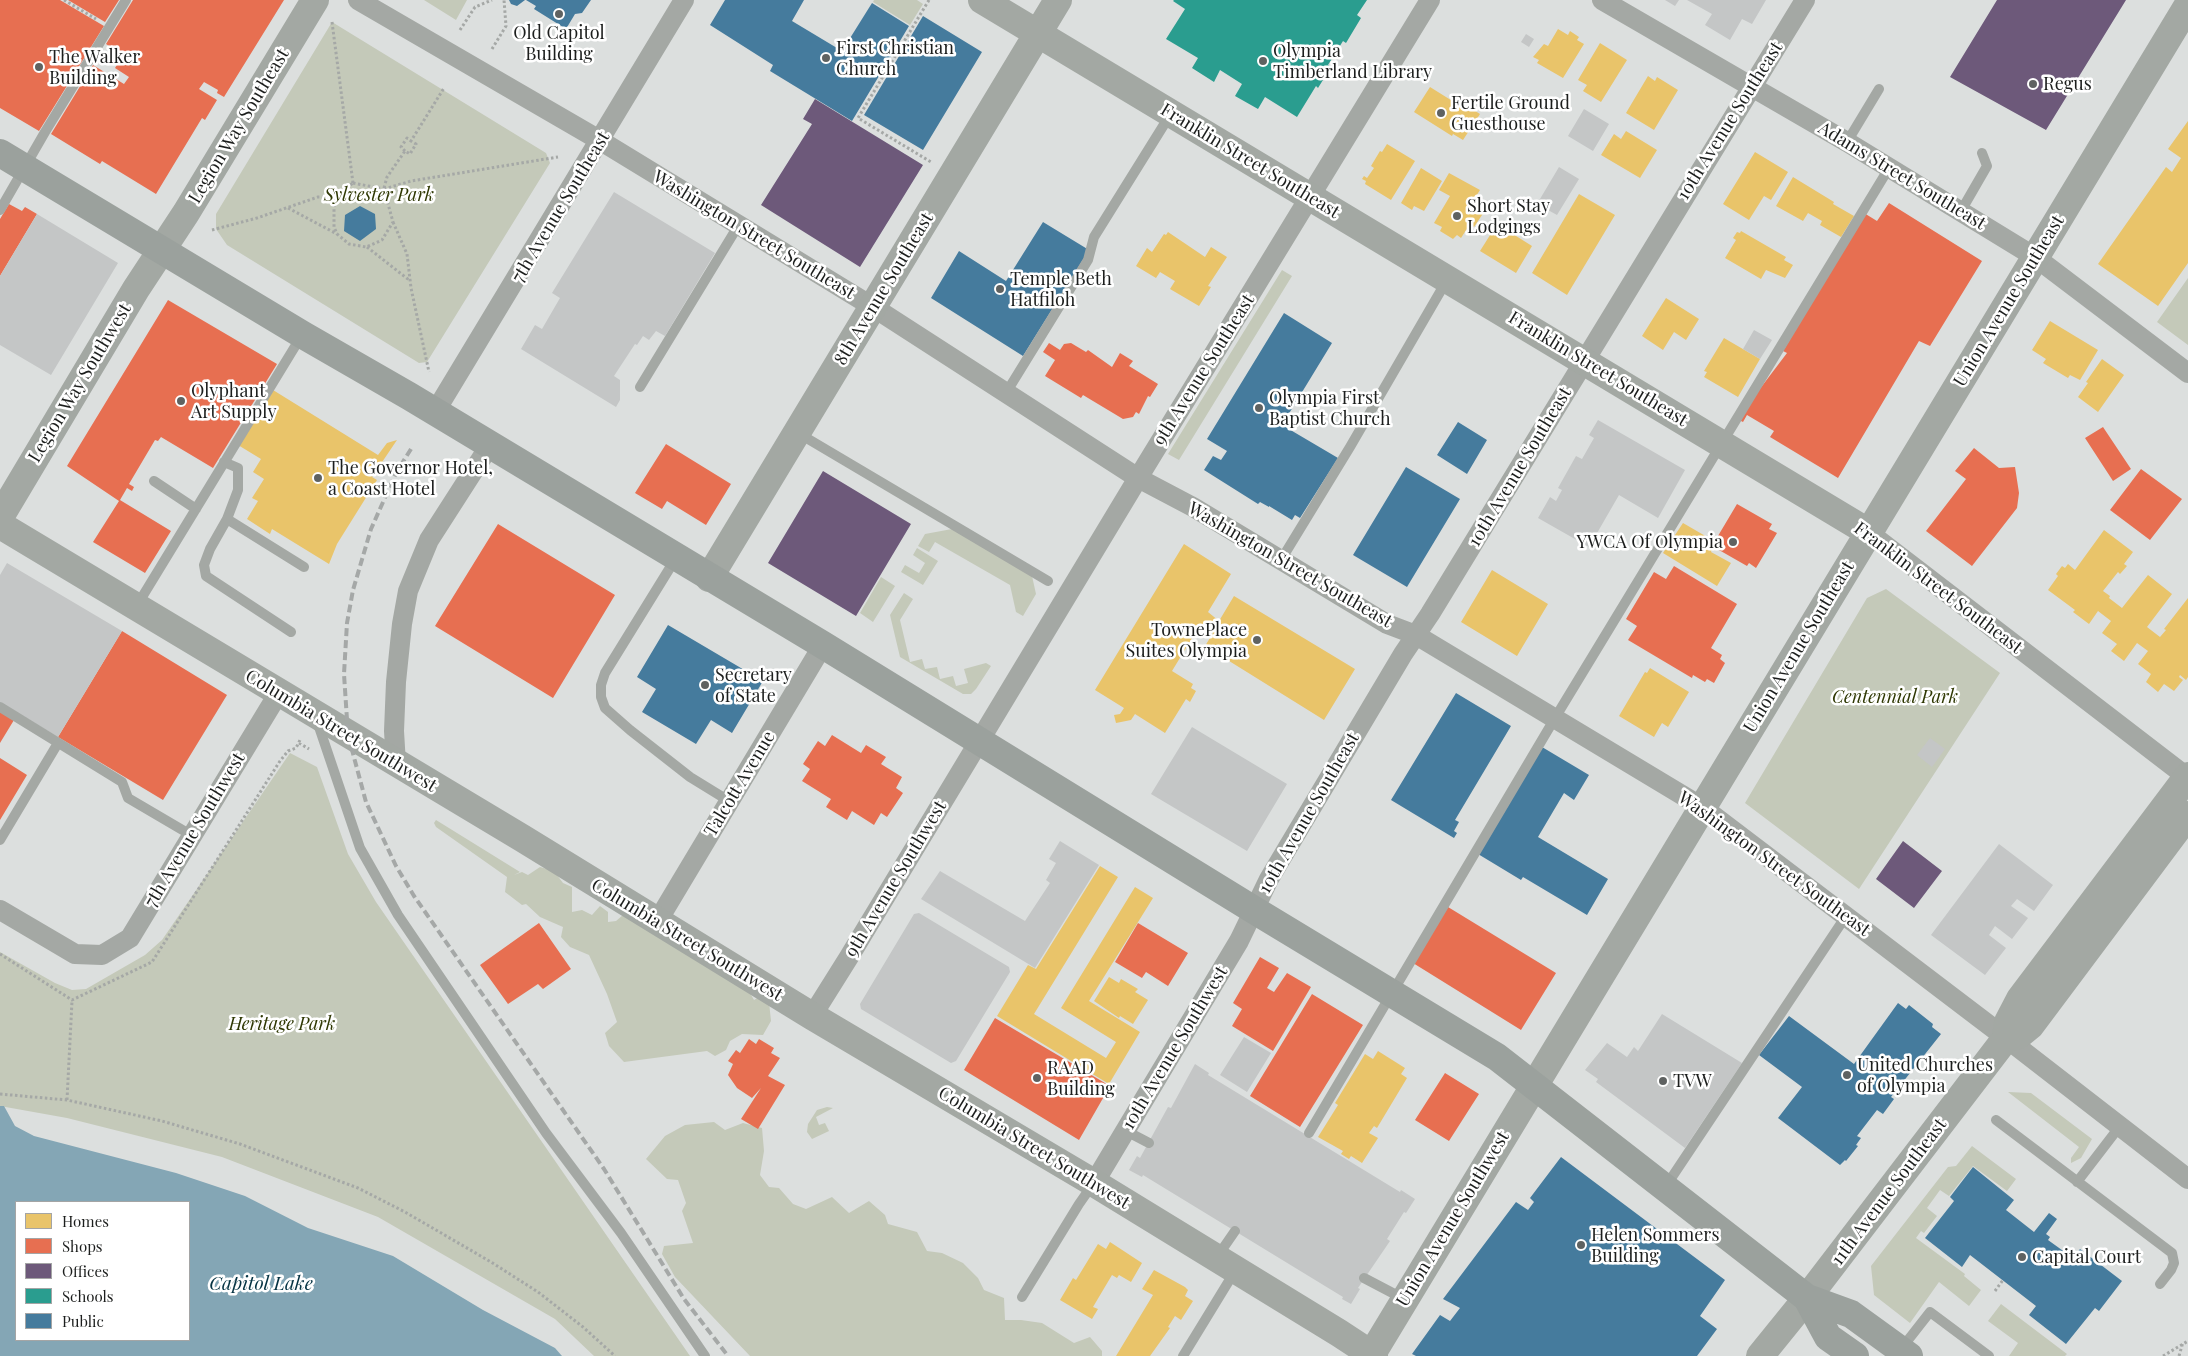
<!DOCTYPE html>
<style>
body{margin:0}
#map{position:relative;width:2188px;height:1356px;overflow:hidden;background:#dcdfde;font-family:"Playfair Display",serif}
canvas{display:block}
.legend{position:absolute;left:15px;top:1201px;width:175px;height:140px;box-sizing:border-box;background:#fff;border:1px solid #a4a5a5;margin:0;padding:6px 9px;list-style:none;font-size:15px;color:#1c1e1d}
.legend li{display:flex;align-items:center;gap:10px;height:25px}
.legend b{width:25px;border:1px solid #a4a5a5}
</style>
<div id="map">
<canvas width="2188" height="1356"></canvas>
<ul class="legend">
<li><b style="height:14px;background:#e9c46a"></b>Homes</li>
<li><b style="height:14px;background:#e76f51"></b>Shops</li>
<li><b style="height:14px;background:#6d597a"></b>Offices</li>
<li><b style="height:14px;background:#2a9d8f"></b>Schools</li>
<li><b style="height:14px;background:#457b9d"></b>Public</li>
</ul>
</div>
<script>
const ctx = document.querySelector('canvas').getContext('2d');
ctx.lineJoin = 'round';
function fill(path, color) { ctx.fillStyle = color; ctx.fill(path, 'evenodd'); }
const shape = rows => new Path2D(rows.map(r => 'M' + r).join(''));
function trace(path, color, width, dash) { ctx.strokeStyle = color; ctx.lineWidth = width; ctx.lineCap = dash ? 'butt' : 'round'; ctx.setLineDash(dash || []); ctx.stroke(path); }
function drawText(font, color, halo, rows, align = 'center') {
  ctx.font = font + ' "Playfair Display",serif'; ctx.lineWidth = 5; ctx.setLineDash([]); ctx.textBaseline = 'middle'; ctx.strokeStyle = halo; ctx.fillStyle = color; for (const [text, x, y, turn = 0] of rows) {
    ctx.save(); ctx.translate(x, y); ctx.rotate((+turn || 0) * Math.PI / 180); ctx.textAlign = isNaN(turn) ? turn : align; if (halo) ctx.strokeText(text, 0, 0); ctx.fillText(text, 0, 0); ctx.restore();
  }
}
const green = shape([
 [424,0,467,0,456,20],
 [874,0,917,0,923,4,910,25,873,2],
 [332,22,546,153,550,163,427,362,419,363,227,245,216,229,216,214],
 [1282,270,1292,276,1179,460,1168,454],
 [2188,278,2188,345,2157,322],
 [952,529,1032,576,1036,594,1023,616,1016,612,1010,585,935,542,929,552,918,546,925,534],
 [917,548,938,561,923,585,901,572,905,565,919,573,925,563,913,555],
 [881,577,895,586,873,622,860,613],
 [1886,589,2000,673,1859,889,1745,803,1867,598],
 [904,593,913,599,900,620,910,662,922,659,925,669,937,667,940,679,953,676,956,686,968,683,964,669,986,663,991,666,976,689,971,694,963,694,900,657,890,615],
 [290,753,317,767,348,854,376,902,690,1356,594,1356,555,1319,378,1217,222,1157,67,1118,0,1106,0,952,55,983,72,990,86,989,145,955,162,940],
 [436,820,520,872,514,875,522,872,528,875,540,867,554,871,563,883,572,887,572,912,582,910,592,915,600,906,608,912,608,922,616,921,630,909,746,986,754,1000,761,996,769,1002,771,1021,763,1035,742,1034,730,1041,726,1050,715,1056,707,1051,624,1062,609,1046,605,1033,617,1022,607,994,589,955,570,947,561,937,563,927,540,917,526,904,522,905,505,892,507,877,436,827,434,823],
 [2008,1092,2031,1093,2092,1139,2081,1158,2071,1163,2071,1158,2079,1147],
 [827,1107,833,1108,816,1117,819,1125,825,1123,829,1131,812,1139,807,1132,808,1124,817,1110],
 [714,1122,725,1130,743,1123,762,1128,764,1151,760,1175,769,1187,779,1188,793,1204,806,1209,832,1197,849,1213,869,1201,885,1215,888,1224,917,1232,927,1251,942,1253,963,1263,978,1278,984,1290,1004,1298,1005,1320,1021,1320,1042,1323,1074,1343,1090,1337,1102,1351,1102,1356,750,1356,675,1277,662,1254,664,1246,693,1243,682,1211,686,1203,678,1180,667,1179,646,1159,665,1136,685,1125],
 [1972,1146,2016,1179,2007,1191,1973,1166,1949,1196,1940,1190,1927,1208,1937,1216,1924,1233,1921,1231,1916,1238,1965,1274,1964,1276,1981,1290,1969,1306,1939,1282,1910,1323,1874,1295,1871,1266,1948,1167,1956,1166],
 [2001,1304,2067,1354,2065,1356,2009,1356,2018,1343,1988,1321]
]);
const water = shape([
 [0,1106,4,1106,15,1126,34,1136,176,1173,245,1196,308,1228,393,1256,483,1310,555,1348,562,1356,0,1356],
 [16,1202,189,1202,189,1340,16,1340]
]);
const homes = shape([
 [1558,29,1568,35,1570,31,1579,37,1577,40,1584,44,1563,78,1537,63,1539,60,1533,57,1544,44,1548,46],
 [1600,43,1627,60,1601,102,1583,91,1587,85,1578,80],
 [1648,76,1655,81,1657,77,1678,90,1654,130,1626,113],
 [1430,87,1454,102,1468,109,1469,107,1480,114,1463,140,1453,134,1452,136,1414,112],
 [2188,121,2188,263,2158,306,2098,264,2166,167,2172,172,2181,158,2168,149],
 [1626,131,1657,150,1640,178,1601,155,1614,134,1621,139],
 [1387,144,1415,161,1391,200,1365,184,1366,181,1362,179,1364,176,1367,178,1374,168,1371,166,1380,151,1382,152],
 [1755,152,1788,172,1771,200,1764,196,1749,220,1723,204],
 [1421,168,1442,181,1424,211,1414,206,1412,210,1401,203],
 [1449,173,1480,190,1471,204,1484,212,1474,227,1470,224,1461,238,1457,235,1453,239,1440,231,1442,227,1434,223,1450,196,1439,190],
 [1793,177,1834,202,1833,204,1854,216,1841,237,1820,225,1822,221,1808,213,1803,221,1776,206],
 [1579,194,1615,215,1567,295,1532,273],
 [1497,224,1532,246,1516,273,1480,251],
 [1741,231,1786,257,1784,260,1793,265,1785,278,1766,270,1761,279,1725,258,1736,240,1733,238,1737,232,1740,233],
 [1168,232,1205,257,1211,247,1227,257,1208,286,1211,287,1199,306,1170,289,1175,281,1160,272,1156,278,1136,266,1147,248,1152,252,1164,234,1166,235],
 [1666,298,1699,319,1686,340,1674,332,1663,350,1642,336],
 [2050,321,2098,350,2080,380,2070,375,2068,378,2043,363,2046,359,2032,350],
 [1724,338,1760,359,1738,397,1704,377,1707,372,1704,371],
 [2102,359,2124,375,2098,412,2078,397,2088,383,2086,382],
 [273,390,378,455,387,443,397,440,372,477,377,480,337,544,329,564,272,529,270,534,247,519,258,501,252,498,264,479,253,472,261,459,238,445],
 [1683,523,1714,541,1711,552,1731,563,1717,586,1663,553],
 [2104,530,2133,552,2124,564,2127,566,2120,574,2118,572,2103,591,2110,596,2109,598,2122,608,2148,575,2172,594,2147,627,2160,637,2166,630,2164,629,2188,598,2188,677,2186,680,2180,675,2179,677,2183,680,2174,691,2164,684,2158,692,2146,682,2151,674,2138,664,2148,651,2137,643,2124,661,2111,651,2117,644,2102,633,2111,621,2098,611,2089,624,2073,612,2075,610,2048,590,2058,576,2056,574,2062,566,2065,568,2068,564,2075,570],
 [1184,544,1231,574,1208,612,1219,621,1234,596,1355,669,1324,720,1205,646,1213,633,1200,625,1172,671,1193,684,1191,688,1196,691,1190,702,1186,699,1165,733,1135,714,1131,720,1116,723,1114,715,1120,714,1124,708,1095,690],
 [1492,570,1548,604,1517,656,1461,622],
 [1650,668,1689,692,1668,727,1662,723,1654,737,1619,716,1645,672,1647,673],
 [1100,866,1118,877,1034,1014,1106,1058,1116,1042,1061,1008,1135,887,1153,898,1089,1001,1140,1032,1109,1084,997,1016,1028,965,1036,969],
 [1109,977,1119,983,1121,979,1138,989,1135,992,1148,1000,1133,1024,1120,1016,1119,1018,1094,1001],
 [1378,1051,1405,1068,1401,1074,1407,1078,1377,1128,1374,1126,1369,1133,1378,1138,1362,1163,1351,1156,1349,1159,1341,1154,1343,1151,1318,1137,1338,1105,1335,1103,1365,1054,1373,1059],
 [1110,1242,1142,1263,1131,1282,1119,1275,1117,1278,1112,1275,1093,1307,1098,1309,1092,1319,1060,1300,1073,1278,1076,1280,1098,1244,1106,1249],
 [1154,1270,1185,1287,1188,1290,1185,1296,1193,1301,1181,1320,1175,1316,1168,1327,1170,1328,1150,1356,1116,1356,1153,1295,1142,1289]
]);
const shops = shape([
 [0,0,60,0,104,26,39,131,0,108],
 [68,0,119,0,105,22],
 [133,0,284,0,224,97,217,93,218,90,204,82,199,89,217,100,205,120,202,118,156,194,102,161,100,164,51,134,93,65,124,84,129,77,115,68,123,55,106,44],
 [1889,203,1982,261,1930,346,1919,341,1838,478,1770,437,1774,431,1747,415,1743,422,1737,419,1787,353,1783,351,1864,213,1877,221],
 [9,204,22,211,25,207,37,214,0,276,0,219],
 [168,300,277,364,213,468,161,437,158,441,155,440,129,484,134,487,132,491,127,488,120,500,171,531,145,573,93,542,119,501,67,466],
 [1049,343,1060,350,1064,344,1071,343,1086,352,1088,350,1112,367,1120,353,1133,361,1129,366,1158,384,1150,397,1148,396,1139,414,1136,412,1133,417,1123,419,1083,395,1081,398,1045,376,1055,360,1043,352],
 [2103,427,2131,469,2113,481,2085,438],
 [666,444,731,484,706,525,667,501,662,509,635,493],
 [1974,448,1999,468,2015,467,2019,493,2017,508,1972,566,1926,531,1966,479,1955,471],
 [2141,469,2182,499,2150,540,2110,510],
 [1737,504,1772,524,1769,529,1777,533,1756,568,1749,563,1747,566,1712,546],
 [498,524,615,595,553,698,435,626],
 [1674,566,1737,604,1711,648,1722,655,1720,659,1725,663,1714,683,1707,679,1705,682,1693,675,1692,678,1628,640,1637,626,1626,619,1654,572,1666,579],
 [122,631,227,695,163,800,58,737],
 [0,711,14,720,0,743],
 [832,735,861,753,866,745,886,757,881,764,902,777,896,788,903,793,887,817,881,813,874,825,852,811,847,820,826,807,831,799,802,781,810,769,803,764,818,741,825,746],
 [0,758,27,775,0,820],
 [1448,907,1556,973,1521,1030,1413,963],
 [539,923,571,969,543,989,538,984,508,1004,480,965],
 [1138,923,1188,953,1168,986,1146,972,1142,978,1115,962],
 [1260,957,1279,968,1267,988,1274,992,1287,973,1311,987,1273,1051,1232,1026,1242,1009,1233,1003],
 [1312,994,1363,1025,1300,1127,1250,1096],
 [995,1018,1110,1086,1079,1140,964,1070],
 [749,1039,756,1044,759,1039,774,1048,771,1053,780,1058,768,1076,785,1085,758,1129,741,1119,761,1088,752,1098,737,1088,728,1075,733,1064,728,1061,736,1050,740,1053],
 [1445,1073,1479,1094,1449,1141,1415,1120]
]);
const offices = shape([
 [1997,0,2126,0,2046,130,1950,77],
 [815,99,923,165,860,267,761,205,812,124,803,119],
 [823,471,911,524,856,616,768,563],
 [1903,841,1942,871,1914,908,1876,879]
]);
const schools = shape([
 [1174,0,1367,0,1357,15,1361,18,1346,43,1343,41,1328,65,1331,67,1318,88,1316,86,1297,117,1265,97,1258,109,1235,96,1242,84,1220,70,1214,82,1192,68,1198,58,1166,39,1185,9,1173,1]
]);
const public = shape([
 [509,0,525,0,517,6,511,4],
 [526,0,591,0,582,13,575,14,566,29,534,9,536,6],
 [725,0,804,0,792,21,842,51,872,3,909,26,852,121,770,71,773,65,710,25],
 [923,16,982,52,923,150,864,115],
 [360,206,375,214,376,229,360,241,344,231,345,215],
 [1043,222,1089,250,1023,356,931,298,959,251,1006,281],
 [1284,313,1332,343,1282,425,1338,458,1300,518,1295,515,1292,520,1269,506,1269,507,1260,502,1258,504,1204,470,1213,456,1221,460,1227,451,1207,439],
 [1458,422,1487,440,1467,474,1437,455],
 [1406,467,1460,499,1407,587,1353,555],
 [668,625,763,681,732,733,711,720,696,744,642,712,656,689,637,677],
 [1456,693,1511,726,1455,820,1459,822,1454,831,1457,833,1454,838,1391,800],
 [1542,747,1589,775,1574,800,1564,793,1538,837,1608,879,1587,915,1523,877,1521,880,1478,854],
 [1898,1003,1906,1009,1909,1005,1933,1024,1932,1027,1941,1034,1891,1097,1894,1099,1883,1114,1877,1110,1857,1136,1861,1138,1856,1145,1858,1146,1846,1161,1845,1160,1840,1165,1778,1118,1802,1087,1759,1055,1789,1016,1854,1064],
 [1561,1157,1725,1280,1700,1316,1717,1329,1697,1356,1416,1356,1412,1354,1440,1315,1450,1321,1460,1308,1443,1299,1516,1202,1528,1210,1534,1202,1530,1198],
 [1973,1167,2014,1200,2006,1210,2034,1232,2049,1213,2057,1219,2046,1234,2050,1237,2048,1240,2073,1258,2080,1249,2122,1281,2099,1311,2095,1308,2066,1344,2029,1315,2036,1306,1970,1255,1962,1267,1925,1238,1954,1201,1950,1197]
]);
const building = shape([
 [1665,0,1679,0,1675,6],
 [1687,0,1766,0,1752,24,1742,19,1730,40,1705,25,1712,14],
 [1526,34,1534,39,1529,47,1521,42],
 [1584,109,1609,124,1593,151,1568,136],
 [1559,167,1579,179,1557,215,1537,204],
 [614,192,715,253,665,336,656,331,649,340,643,336,637,345,635,344,614,376,620,380,620,400,616,407,521,349,535,325,542,329,560,298,552,293],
 [37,214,118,263,51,375,0,345,0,276],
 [1754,330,1772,340,1760,359,1743,349],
 [1598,420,1685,470,1658,518,1619,495,1589,547,1538,518,1550,497,1556,501,1562,490,1558,488,1576,456,1582,459,1594,438,1589,435],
 [7,563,122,631,58,737,0,702,0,575],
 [1192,727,1287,784,1247,851,1151,794],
 [1930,738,1945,749,1932,767,1917,755],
 [1060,841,1099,865,1035,968,921,899,940,871,1025,921,1050,883,1046,880,1056,863,1049,859],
 [1999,844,2053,885,2034,911,2017,899,2011,906,2028,918,2012,939,1995,926,1989,935,2006,948,1985,975,1931,935],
 [919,913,1009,967,1010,972,956,1061,951,1063,861,1009,860,1004,914,914],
 [1662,1014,1742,1063,1685,1148,1596,1082,1598,1079,1585,1070,1607,1043,1627,1057,1634,1047,1638,1051],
 [1244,1037,1271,1053,1247,1092,1220,1075],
 [1195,1064,1209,1073,1208,1075,1400,1192,1401,1190,1415,1199,1406,1213,1404,1212,1387,1239,1390,1241,1358,1288,1360,1289,1351,1304,1342,1299,1343,1297,1143,1175,1142,1177,1129,1170,1137,1156,1140,1158,1168,1107,1171,1108]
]);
const path = shape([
 [64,0,96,19],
 [929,0,858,118,931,162],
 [332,22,353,183],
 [460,30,475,7,492,0],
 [492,49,506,26,504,0],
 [405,151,401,147,407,138,411,141],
 [353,183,384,189,393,222,382,240,366,247,349,244,337,234,334,227,334,197,353,183],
 [384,188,387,177,405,151,410,154,416,144,411,141,444,88],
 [384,189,411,181,558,157],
 [288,208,337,234],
 [393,222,407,254,411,288,429,372],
 [212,230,257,218,318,197,334,197],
 [367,247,409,280],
 [299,743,309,749],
 [0,954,72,1000,152,962,280,761,288,751,296,748,301,738],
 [0,1094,67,1100,162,1121,240,1144,358,1188,405,1212,491,1262,538,1292,583,1327,615,1356],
 [67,1100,72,1001],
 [1995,1291,2003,1280],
 [2163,1356,2188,1341],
 [2179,1356,2183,1342]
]);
const lane = shape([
 [1847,142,1879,89],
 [0,210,45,132,126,0],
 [1961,211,1987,166,1982,153],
 [640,387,738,226],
 [1006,393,1088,260,1094,237,1170,115],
 [798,433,1048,581],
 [224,462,238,468,238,490,227,519,210,549,204,565,206,576,291,632],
 [154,481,196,509],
 [227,519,304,567],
 [676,558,605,673,601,685,601,697,605,708,630,730,690,777,729,801],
 [1281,560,1350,447,1447,280],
 [136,607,302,335],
 [0,707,122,782,128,798,191,835],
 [317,721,360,848,398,915,546,1133,621,1233,705,1356],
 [0,840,58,743],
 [1996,1120,2172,1253,2174,1263,2171,1270,2160,1284],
 [1126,1131,1149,1143],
 [1309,1133,1555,718,1889,168],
 [2077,1182,2120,1126],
 [1666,1186,1846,916],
 [1217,1257,1235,1231],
 [1364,1278,1404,1299],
 [1022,1297,1079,1204,1093,1184],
 [1901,1349,1930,1312,1989,1356],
 [1183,1356,1235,1271]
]);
const street = shape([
 [358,0,601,141,873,307,1138,478,1193,507,1387,624,1416,635,1702,807,2006,1038,2188,1179],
 [1602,0,1847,142,2035,257,2188,373],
 [435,412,684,0],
 [1868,532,2187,777],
 [396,764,394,731,396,682,402,624,408,591,429,540,490,445],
 [0,910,75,954,102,955,130,938,278,694],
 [657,922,823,645],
 [812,1016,849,957,1138,478,1430,0],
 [1094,1183,1239,941,1269,879,1403,654,1430,614,1805,0]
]);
const secondary = shape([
 [982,0,1868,532],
 [0,517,136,289,186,213,315,0],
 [0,525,522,838,812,1016,1094,1183,1339,1333,1374,1356],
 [709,578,1058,0],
 [2006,1038,2019,1035,2030,1026,2188,815],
 [1372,1354,2188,5],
 [1760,1356,1807,1298,2006,1038,2008,1022,2020,999,2188,776]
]);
const primary = shape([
 [0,153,303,335,409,396,823,645,1254,910,1497,1057,1807,1298,1851,1314,1909,1356],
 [1807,1298,1828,1337,1855,1356]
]);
const rail = shape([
 [411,449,396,473,371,529,353,590,347,623,344,674,348,735,366,802,396,866,414,896,604,1169,684,1299,728,1356]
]);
const markers = [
 [559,14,5,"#5f6261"],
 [826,58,5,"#5f6261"],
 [1263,61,5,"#5f6261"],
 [39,67,5,"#5f6261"],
 [2033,84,5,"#5f6261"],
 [1441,113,5,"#5f6261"],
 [1457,216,5,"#5f6261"],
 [1000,289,5,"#5f6261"],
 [181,401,5,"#5f6261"],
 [1259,408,5,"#5f6261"],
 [318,478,5,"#5f6261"],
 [1733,542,5,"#5f6261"],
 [1257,640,5,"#5f6261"],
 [705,685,5,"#5f6261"],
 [1847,1075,5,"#5f6261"],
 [1037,1078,5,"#5f6261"],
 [1663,1081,5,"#5f6261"],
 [1581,1245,5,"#5f6261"],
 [2022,1257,5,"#5f6261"]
];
const poiNames = [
 ["Old Capitol",559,33,"center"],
 ["Building",559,54,"center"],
 ["First Christian",836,48],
 ["Church",836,69],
 ["Olympia",1273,51],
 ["Timberland Library",1273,72],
 ["The Walker",49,57],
 ["Building",49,78],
 ["Regus",2043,84],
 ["Fertile Ground",1451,103],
 ["Guesthouse",1451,124],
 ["Short Stay",1467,206],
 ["Lodgings",1467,227],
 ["Temple Beth",1010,279],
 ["Hatfiloh",1010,300],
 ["Olyphant",191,391],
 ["Art Supply",191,412],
 ["Olympia First",1269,398],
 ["Baptist Church",1269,419],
 ["The Governor Hotel,",328,468],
 ["a Coast Hotel",328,489],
 ["YWCA Of Olympia",1723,542,"right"],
 ["TownePlace",1247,630,"right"],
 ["Suites Olympia",1247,651,"right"],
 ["Secretary",715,675],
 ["of State",715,696],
 ["United Churches",1857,1065],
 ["of Olympia",1857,1086],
 ["RAAD",1047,1068],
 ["Building",1047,1089],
 ["TVW",1673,1081],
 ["Helen Sommers",1591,1235],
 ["Building",1591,1256],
 ["Capital Court",2032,1257]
];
const streetNames = [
 ["10th Avenue Southeast",1730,121,-58],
 ["Legion Way Southeast",239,126,-59],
 ["Franklin Street Southeast",1250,161,31],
 ["Adams Street Southeast",1902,176,31],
 ["7th Avenue Southeast",561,207,-59],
 ["Washington Street Southeast",754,235,31],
 ["8th Avenue Southeast",884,289,-59],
 ["Union Avenue Southeast",2009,301,-59],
 ["Franklin Street Southeast",1598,369,31],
 ["9th Avenue Southeast",1204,370,-58],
 ["Legion Way Southwest",80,383,-59],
 ["10th Avenue Southeast",1520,467,-59],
 ["Washington Street Southeast",1290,565,30],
 ["Franklin Street Southeast",1938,588,37],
 ["Union Avenue Southeast",1799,647,-59],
 ["Columbia Street Southwest",341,731,31],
 ["Talcott Avenue",740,784,-59],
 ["10th Avenue Southeast",1309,813,-60],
 ["7th Avenue Southwest",195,830,-59],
 ["Washington Street Southeast",1774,864,36],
 ["9th Avenue Southwest",896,879,-59],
 ["Columbia Street Southwest",687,940,31],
 ["10th Avenue Southwest",1175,1048,-59],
 ["Columbia Street Southwest",1034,1148,31],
 ["11th Avenue Southeast",1889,1192,-53],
 ["Union Avenue Southwest",1453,1219,-59]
];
const parkNames = [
 ["Sylvester Park",379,195],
 ["Centennial Park",1895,697],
 ["Heritage Park",282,1024]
];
const waterNames = [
 ["Capitol Lake",261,1284]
];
fill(green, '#c4c9b9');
fill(water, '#84a6b5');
fill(homes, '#e9c46a');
fill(shops, '#e76f51');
fill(offices, '#6d597a');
fill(schools, '#2a9d8f');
fill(public, '#457b9d');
fill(building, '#c4c6c6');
trace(path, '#a5a8a6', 3, [2.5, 2.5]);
trace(lane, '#a4a8a4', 10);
trace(street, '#a4a8a4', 20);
trace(secondary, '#a3a8a3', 28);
trace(primary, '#9ba19d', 28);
trace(rail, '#a5a8a7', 4, [8, 4]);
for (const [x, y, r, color] of markers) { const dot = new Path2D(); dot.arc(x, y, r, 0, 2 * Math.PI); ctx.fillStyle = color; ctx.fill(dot); trace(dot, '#fff', 2); }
drawText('18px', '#1c1e1d', '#fff', poiNames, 'left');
drawText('18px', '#1c1e1d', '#fff', streetNames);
drawText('italic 18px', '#2f3803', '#fff', parkNames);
drawText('italic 19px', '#053343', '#fff', waterNames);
</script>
